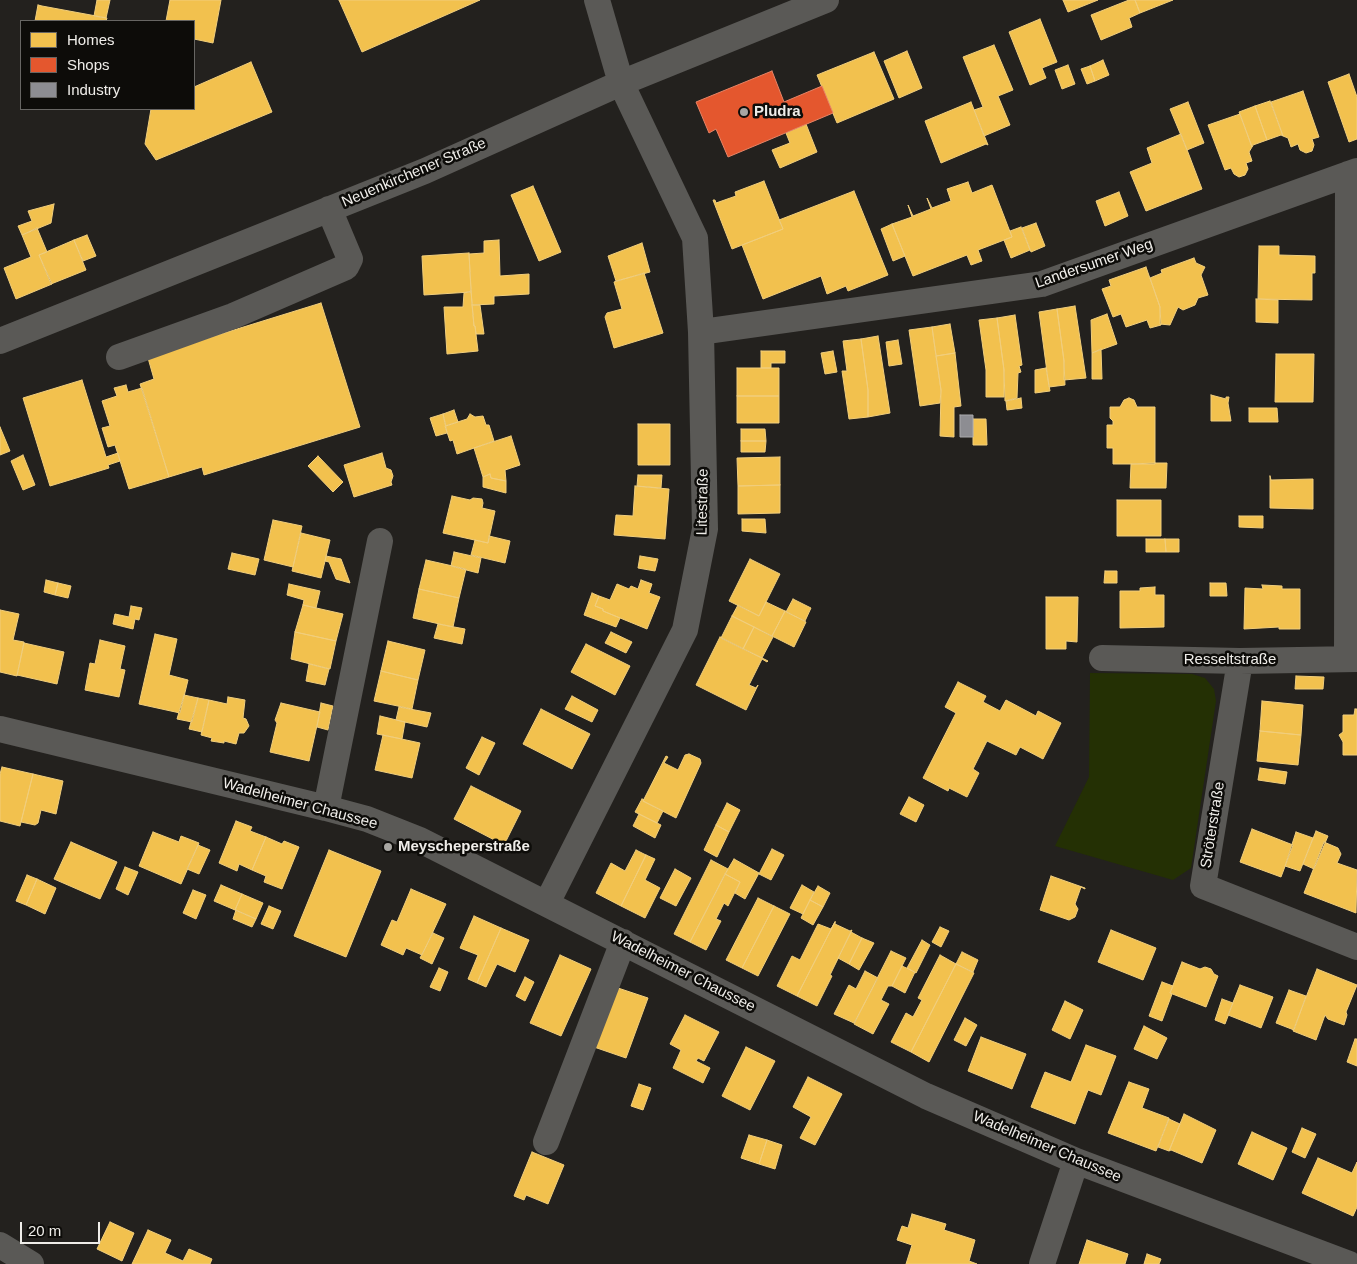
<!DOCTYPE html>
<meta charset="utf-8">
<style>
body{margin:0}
#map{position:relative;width:1357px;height:1264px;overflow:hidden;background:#23211e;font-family:Arial,sans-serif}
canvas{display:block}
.legend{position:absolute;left:20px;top:20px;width:175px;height:90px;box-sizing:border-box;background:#0d0c09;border:1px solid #676663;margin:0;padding:6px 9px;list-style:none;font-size:15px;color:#efede9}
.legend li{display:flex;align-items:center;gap:10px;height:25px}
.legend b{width:25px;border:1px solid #676663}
.scale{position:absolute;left:20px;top:1222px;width:80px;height:22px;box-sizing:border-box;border:2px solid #efede9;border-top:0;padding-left:6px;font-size:15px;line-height:18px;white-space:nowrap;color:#efede9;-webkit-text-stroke:4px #0d0c09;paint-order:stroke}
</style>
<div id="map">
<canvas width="1357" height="1264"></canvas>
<ul class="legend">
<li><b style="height:14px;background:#f2c14e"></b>Homes</li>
<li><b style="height:14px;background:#e4572e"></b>Shops</li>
<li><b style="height:14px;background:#8d8d92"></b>Industry</li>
</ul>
<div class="scale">20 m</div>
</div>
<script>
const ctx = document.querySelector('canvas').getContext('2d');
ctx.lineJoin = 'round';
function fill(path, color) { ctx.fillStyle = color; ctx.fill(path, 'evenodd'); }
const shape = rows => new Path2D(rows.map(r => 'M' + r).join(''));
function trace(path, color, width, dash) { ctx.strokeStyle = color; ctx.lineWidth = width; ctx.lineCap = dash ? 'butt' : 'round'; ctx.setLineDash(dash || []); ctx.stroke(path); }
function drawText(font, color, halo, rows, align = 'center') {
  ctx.font = font + ' Arial,sans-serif'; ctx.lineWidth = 5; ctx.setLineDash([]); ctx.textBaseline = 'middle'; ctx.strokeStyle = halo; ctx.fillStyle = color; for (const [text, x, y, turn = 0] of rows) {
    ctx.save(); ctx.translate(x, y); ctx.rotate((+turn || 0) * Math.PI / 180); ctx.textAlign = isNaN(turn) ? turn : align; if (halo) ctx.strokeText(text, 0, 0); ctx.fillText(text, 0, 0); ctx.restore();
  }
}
const green = shape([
 [1090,673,1192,674,1205,678,1214,689,1216,701,1191,868,1173,880,1055,846,1089,777]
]);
const homes = shape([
 [97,0,110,0,106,18,94,16,97,0],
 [170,0,221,0,213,43,194,39,194,21,166,21,170,0],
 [339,0,480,0,362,52,339,0],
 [1063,0,1098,0,1068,12,1063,0],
 [1129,0,1135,0,1140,13,1129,18,1132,27,1101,40,1091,15,1129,0],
 [1135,0,1173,0,1140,13,1135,0],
 [38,5,42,6,107,18,106,21,35,21,38,5],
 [1040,19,1057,62,1042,68,1046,78,1030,85,1009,32,1040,19],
 [994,45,1013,90,998,96,1010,125,984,136,974,110,983,107,963,57,994,45],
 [907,51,922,88,899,98,884,61,907,51],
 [874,52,894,99,837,123,817,75,874,52],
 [1103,60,1109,75,1095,81,1090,66,1103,60],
 [251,62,272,112,156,160,145,144,151,109,194,109,194,87,251,62],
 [1068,65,1075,84,1062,89,1055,70,1068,65],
 [1090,66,1095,81,1087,84,1081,69,1090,66],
 [1349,74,1357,97,1357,139,1349,142,1328,82,1349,74],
 [1303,91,1319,137,1312,139,1314,145,1312,151,1306,153,1300,150,1298,144,1291,147,1288,138,1283,136,1271,102,1303,91],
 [1270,101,1283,136,1281,135,1267,140,1255,106,1270,101],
 [971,102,988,145,986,144,941,163,925,121,971,102],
 [1188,102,1204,143,1187,150,1170,109,1188,102],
 [1255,106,1267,140,1253,145,1252,147,1239,112,1255,106],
 [1240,114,1252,147,1249,152,1252,161,1246,163,1248,169,1245,175,1239,177,1234,174,1231,168,1225,170,1208,125,1240,114],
 [806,124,817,152,780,168,772,150,790,143,786,133,806,124],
 [1181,134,1202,189,1146,211,1130,172,1152,163,1147,148,1181,134],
 [764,181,783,229,732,249,713,200,715,200,716,203,736,196,735,192,764,181],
 [968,182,972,193,992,185,1012,237,978,250,982,261,971,265,967,255,913,276,892,224,912,217,908,205,913,216,931,209,927,198,932,208,951,201,947,189,968,182],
 [533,186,561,252,539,261,511,195,533,186],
 [854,191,888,275,848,291,846,286,827,294,821,276,763,299,742,245,783,229,779,220,854,191],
 [1119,192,1128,216,1105,226,1096,201,1119,192],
 [54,204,51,223,22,235,18,226,32,221,28,211,54,204],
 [1036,223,1045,246,1031,252,1022,228,1036,223],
 [892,224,905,256,893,261,881,229,892,224],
 [1021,227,1030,250,1011,258,1004,240,1012,237,1010,231,1021,227],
 [37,228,47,252,39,255,52,284,16,299,4,268,31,257,22,235,37,228],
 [87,235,96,256,83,261,74,240,87,235],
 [74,240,86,270,51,284,39,255,74,240],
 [499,240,500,276,529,274,529,294,494,296,494,304,472,305,469,254,484,253,484,241,499,240],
 [642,243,650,272,616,281,608,256,642,243],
 [1259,246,1279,246,1279,255,1315,256,1315,273,1312,273,1312,300,1258,299,1259,246],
 [469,253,471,292,424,295,422,256,469,253],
 [1194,258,1196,263,1205,267,1201,275,1208,295,1198,298,1195,305,1183,310,1178,307,1170,325,1160,324,1160,307,1150,278,1162,273,1161,270,1194,258],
 [1146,267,1160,307,1161,325,1150,328,1147,320,1126,327,1121,314,1113,317,1102,289,1111,286,1109,280,1146,267],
 [644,273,663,333,614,348,605,317,607,313,622,309,614,282,644,273],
 [471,291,474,326,475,326,478,351,447,354,444,307,463,307,464,293,471,291],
 [1256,299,1278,300,1278,323,1256,322,1256,299],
 [321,303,360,427,204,475,202,467,169,477,140,384,154,379,148,358,166,351,321,303],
 [472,305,480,305,484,334,476,334,475,326,474,326,472,305],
 [1075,306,1086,378,1064,380,1064,361,1057,309,1075,306],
 [1057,309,1064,361,1065,385,1049,387,1039,312,1057,309],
 [1107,314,1117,344,1092,353,1091,320,1107,314],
 [1015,315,1022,365,1019,366,1021,372,1018,373,1017,398,1005,401,1004,370,997,318,1015,315],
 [997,318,1004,370,1004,397,986,397,986,370,979,320,997,318],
 [950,324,955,353,936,356,932,327,950,324],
 [932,327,941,390,940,403,920,406,909,330,932,327],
 [878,336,890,413,868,417,868,390,861,339,878,336],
 [861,339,868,390,868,417,849,419,842,371,847,371,843,341,861,339],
 [898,340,902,364,889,366,886,342,898,340],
 [1101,349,1102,379,1092,379,1092,353,1101,349],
 [761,351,785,351,785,363,771,363,771,368,761,368,761,351],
 [833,351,837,372,825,374,821,353,833,351],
 [955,353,961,406,954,407,954,437,940,436,941,390,936,356,955,353],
 [1276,354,1314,354,1313,402,1275,402,1276,354],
 [737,368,779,368,779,396,737,396,737,368],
 [1046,368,1050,391,1035,393,1035,370,1046,368],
 [82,380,106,457,118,453,120,461,108,465,109,468,50,486,23,398,82,380],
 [126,385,128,392,142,388,169,477,129,489,115,445,108,447,102,428,110,426,102,401,117,396,114,388,126,385],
 [1211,395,1226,399,1226,397,1229,397,1228,403,1231,421,1211,421,1211,395],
 [737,396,779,396,779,423,737,423,737,396],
 [1021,398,1022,408,1007,410,1006,401,1021,398],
 [1129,398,1134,400,1137,407,1155,407,1155,464,1113,464,1113,448,1107,448,1107,425,1113,425,1113,421,1110,418,1110,407,1120,407,1124,400,1129,398],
 [1249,408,1277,408,1278,422,1249,422,1249,408],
 [454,410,458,422,446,426,443,414,454,410],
 [443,414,447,433,436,436,430,418,443,414],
 [470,414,475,417,483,416,486,425,489,425,494,441,457,454,453,440,450,441,445,426,467,419,470,414],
 [973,419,986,419,987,445,973,445,973,419],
 [638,424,670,424,670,465,638,465,638,424],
 [0,427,10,451,0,455,0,427],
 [741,429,765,429,766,441,741,441,741,429],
 [511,436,520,465,505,470,506,481,491,478,490,474,483,477,474,448,511,436],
 [741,441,766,441,765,452,741,452,741,441],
 [382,453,386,468,391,470,393,476,391,482,392,485,354,497,344,465,382,453],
 [23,455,35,485,23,490,11,461,23,455],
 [318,456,343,482,333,492,308,466,318,456],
 [780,457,780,485,738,486,737,458,780,457],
 [1155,463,1167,463,1166,488,1130,488,1131,464,1155,463],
 [490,474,491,478,506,481,506,493,483,487,483,477,490,474],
 [638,475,662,475,661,488,637,486,638,475],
 [1270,476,1271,480,1313,479,1313,509,1270,508,1270,476],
 [780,485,780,513,738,514,738,486,780,485],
 [635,486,669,489,665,539,614,535,616,515,633,516,635,486],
 [452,496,470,500,473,498,482,499,483,503,482,508,495,511,488,543,443,533,452,496],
 [1117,500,1161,500,1161,536,1117,536,1117,500],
 [1239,516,1263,516,1263,528,1239,527,1239,516],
 [742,519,765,519,766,533,742,531,742,519],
 [273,520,302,526,293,567,264,560,273,520],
 [301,533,330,540,321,578,292,571,301,533],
 [489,536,510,541,505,563,471,555,475,540,488,543,489,536],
 [1146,539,1165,539,1166,552,1146,552,1146,539],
 [1165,539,1179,539,1179,552,1166,552,1165,539],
 [454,552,481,558,478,573,451,566,454,552],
 [232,553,259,559,255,575,228,569,232,553],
 [326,556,341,559,350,583,336,579,329,562,325,561,326,556],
 [640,556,658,559,655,571,638,568,640,556],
 [750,559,780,574,759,616,729,601,750,559],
 [426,560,466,569,459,598,419,589,426,560],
 [1105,571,1117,571,1117,583,1104,583,1105,571],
 [46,580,58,583,55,595,44,592,46,580],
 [641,580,652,584,649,593,660,597,647,629,603,611,603,609,595,606,599,596,610,600,617,584,629,589,631,586,638,589,641,580],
 [58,583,71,586,68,598,55,595,58,583],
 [1210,583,1226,583,1227,596,1210,596,1210,583],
 [289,584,320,591,316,608,303,605,304,600,287,595,289,584],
 [1262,585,1282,586,1282,589,1300,589,1300,629,1279,629,1279,627,1244,629,1245,588,1263,589,1262,585],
 [1155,587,1155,595,1164,595,1164,627,1120,628,1120,591,1140,591,1140,588,1155,587],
 [419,589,459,598,453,627,413,618,419,589],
 [592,593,599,596,595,606,603,609,603,611,620,618,616,627,584,615,592,593],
 [1046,597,1078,597,1077,642,1066,641,1066,649,1046,649,1046,597],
 [793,599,811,608,805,621,786,612,793,599],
 [766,602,785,611,772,636,732,616,738,605,759,616,766,602],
 [303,605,343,614,336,641,295,632,303,605],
 [131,606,142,608,139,620,135,619,133,629,113,624,115,614,129,617,131,606],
 [0,610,19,614,13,640,24,642,17,676,0,672,0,610],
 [785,611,806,622,794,647,772,636,785,611],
 [732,616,754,627,743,649,721,638,732,616],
 [438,624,465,629,462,644,434,638,438,624],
 [754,627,773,637,762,658,743,649,754,627],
 [295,632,336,641,330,669,291,659,295,632],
 [611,632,632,642,626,653,605,643,611,632],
 [155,634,177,639,169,675,188,680,180,713,139,704,155,634],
 [720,637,768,661,767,662,762,659,749,685,756,688,758,685,746,710,696,685,720,637],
 [100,640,125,646,120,669,125,670,119,697,85,690,90,663,95,664,100,640],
 [388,641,425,650,418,680,381,671,388,641],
 [24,643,64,652,57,684,17,675,24,643],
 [586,644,630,666,615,695,571,672,586,644],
 [309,664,329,669,325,685,306,681,309,664],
 [381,671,418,680,412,709,374,701,381,671],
 [1296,676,1324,677,1323,689,1295,689,1296,676],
 [958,682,986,696,983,702,1000,711,1006,700,1036,716,1038,711,1061,723,1043,759,1020,747,1016,755,987,741,973,769,979,773,967,797,949,788,948,791,923,778,956,713,945,707,958,682],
 [184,695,198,698,192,722,177,719,184,695],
 [572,696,598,710,592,722,565,709,572,696],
 [228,697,245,700,243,718,246,719,249,726,244,733,239,733,236,744,224,741,224,743,211,741,212,738,201,735,209,700,227,704,228,697],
 [198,698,209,700,202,732,189,729,198,698],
 [1262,701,1303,705,1301,735,1260,731,1262,701],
 [281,703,320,712,309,761,270,752,277,723,275,720,281,703],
 [321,703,333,706,328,730,317,727,321,703],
 [399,707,431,713,427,727,396,720,399,707],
 [541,709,590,734,572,769,523,744,541,709],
 [1355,709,1357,709,1357,755,1343,755,1343,742,1339,735,1343,732,1343,715,1354,715,1355,709],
 [380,716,405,722,402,739,377,734,380,716],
 [1260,731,1301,735,1298,765,1257,761,1260,731],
 [383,735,420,743,412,778,375,770,383,735],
 [482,737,495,743,479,775,466,768,482,737],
 [689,754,700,759,701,763,676,818,643,801,666,756,668,757,664,763,678,770,685,755,689,754],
 [2,767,33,774,20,826,0,821,0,774,2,767],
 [1260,768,1287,772,1285,784,1258,780,1260,768],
 [33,774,63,781,56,814,41,810,38,823,35,825,21,822,33,774],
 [471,786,521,811,504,845,454,819,471,786],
 [909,797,924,805,916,822,900,814,909,797],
 [642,799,644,800,643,801,663,811,657,823,635,812,642,799],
 [727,803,740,810,729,832,716,825,727,803],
 [639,814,661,825,655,838,633,826,639,814],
 [236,821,252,827,250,831,266,837,252,870,239,864,237,871,219,863,236,821],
 [716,825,729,832,717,857,704,850,716,825],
 [1252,829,1293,845,1281,877,1240,862,1252,829],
 [1316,831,1328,836,1314,869,1303,864,1316,831],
 [153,832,179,842,181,836,199,843,181,884,139,866,153,832],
 [1296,832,1313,838,1300,871,1285,866,1296,832],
 [266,837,282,844,284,841,299,847,282,889,264,882,266,876,252,870,266,837],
 [71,842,117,862,100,899,54,879,71,842],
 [1324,842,1338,848,1341,854,1337,863,1357,870,1356,913,1304,893,1324,842],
 [198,845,210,850,199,874,187,869,198,845],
 [772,849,784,855,771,880,759,874,772,849],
 [329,850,381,871,346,957,294,936,329,850],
 [636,850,646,855,621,906,596,893,611,863,625,871,636,850],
 [646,855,655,859,645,880,660,888,645,918,621,906,646,855],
 [734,859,759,873,745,899,735,893,740,882,725,874,734,859],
 [711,860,728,869,690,942,674,934,711,860],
 [125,867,138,872,128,895,116,889,125,867],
 [675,869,691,878,676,906,660,898,675,869],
 [725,874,740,882,728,906,724,903,716,919,721,921,706,950,690,942,725,874],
 [27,875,37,879,26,905,16,901,27,875],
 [1051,876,1085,888,1085,889,1081,887,1075,904,1078,909,1075,917,1069,920,1040,910,1051,876],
 [37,879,56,888,45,914,26,905,37,879],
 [221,885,242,894,235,910,214,901,221,885],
 [802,885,814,892,803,914,790,908,802,885],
 [818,886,830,893,823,907,810,900,818,886],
 [411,889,446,904,422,955,406,948,403,955,381,945,392,920,397,922,411,889],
 [193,890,206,895,196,919,183,913,193,890],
 [242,894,263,903,256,919,235,910,242,894],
 [758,898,774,906,742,968,726,960,758,898],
 [810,900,823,907,813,925,801,918,810,900],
 [269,906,281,911,273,929,261,924,269,906],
 [774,906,790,914,758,976,742,968,774,906],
 [236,910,256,919,252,927,233,919,236,910],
 [474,916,501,928,477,983,468,979,478,955,460,948,474,916],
 [835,922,835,924,850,931,852,930,830,975,832,976,817,1006,797,996,835,922],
 [835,922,797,996,777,986,792,956,800,960,818,924,831,929,835,922],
 [940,927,949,931,941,947,932,942,940,927],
 [501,928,529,940,515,972,497,964,486,987,477,983,501,928],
 [1111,930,1156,948,1143,980,1098,962,1111,930],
 [851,932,862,938,849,964,838,958,851,932],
 [433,933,444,938,432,964,420,958,433,933],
 [862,938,874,943,859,970,849,964,862,938],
 [922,940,930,945,916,973,907,968,922,940],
 [891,951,906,958,892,986,888,986,881,1000,889,1004,873,1034,854,1024,891,951],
 [962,952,978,960,973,972,956,964,962,952],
 [560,955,591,969,561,1036,530,1023,560,955],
 [940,955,956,964,911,1052,891,1042,906,1013,913,1017,922,1000,918,998,940,955],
 [1182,962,1200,969,1205,967,1211,969,1214,974,1218,976,1206,1007,1170,993,1182,962],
 [956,964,974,973,929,1062,911,1052,956,964],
 [902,966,915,972,905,993,892,986,902,966],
 [439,968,448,972,440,991,430,987,439,968],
 [1317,969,1357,985,1346,1012,1347,1015,1344,1025,1328,1019,1325,1015,1316,1040,1293,1031,1317,969],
 [865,971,878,978,854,1023,834,1014,849,985,856,989,865,971],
 [525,977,534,982,525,1001,516,996,525,977],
 [1162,982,1173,986,1170,993,1172,994,1162,1021,1149,1016,1162,982],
 [1240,985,1273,997,1261,1028,1228,1015,1240,985],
 [615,987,648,998,626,1058,594,1047,615,987],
 [1289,990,1306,996,1294,1030,1276,1023,1289,990],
 [1222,999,1233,1003,1225,1024,1215,1020,1222,999],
 [1065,1001,1083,1010,1070,1039,1052,1030,1065,1001],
 [685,1015,719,1032,704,1061,698,1058,696,1061,710,1068,703,1083,673,1068,681,1050,670,1044,685,1015],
 [965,1018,977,1025,966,1046,954,1040,965,1018],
 [1144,1026,1167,1038,1157,1059,1134,1049,1144,1026],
 [981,1037,1026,1054,1012,1089,968,1071,981,1037],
 [1355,1039,1357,1039,1357,1066,1347,1062,1355,1039],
 [1086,1045,1116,1056,1101,1095,1088,1090,1075,1124,1031,1107,1045,1072,1071,1082,1086,1045],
 [746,1047,775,1061,750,1110,722,1096,746,1047],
 [808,1077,842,1094,815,1145,800,1138,811,1117,793,1107,808,1077],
 [1129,1082,1149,1089,1142,1108,1169,1118,1156,1151,1108,1133,1129,1082],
 [639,1084,651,1088,643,1110,631,1106,639,1084],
 [1184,1114,1216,1130,1202,1163,1171,1150,1169,1151,1184,1114],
 [1169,1119,1180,1124,1169,1151,1158,1147,1169,1119],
 [1302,1128,1316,1134,1305,1158,1292,1152,1302,1128],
 [1252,1132,1287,1148,1273,1180,1238,1164,1252,1132],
 [749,1135,767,1140,759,1164,741,1158,749,1135],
 [767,1140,782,1145,775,1169,759,1164,767,1140],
 [532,1152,564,1165,548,1204,526,1195,524,1200,514,1196,532,1152],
 [1318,1158,1352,1173,1357,1162,1357,1207,1353,1216,1302,1193,1318,1158],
 [912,1214,946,1224,944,1230,975,1240,969,1261,977,1264,906,1264,912,1245,897,1240,902,1226,908,1228,912,1214],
 [110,1222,134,1233,122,1261,97,1249,110,1222],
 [148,1230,171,1240,165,1253,183,1261,189,1249,212,1259,210,1264,132,1264,148,1230],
 [1087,1240,1128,1254,1125,1264,1079,1264,1087,1240],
 [1147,1254,1161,1259,1159,1264,1144,1264,1147,1254]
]);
const shops = shape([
 [772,71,784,102,822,86,833,113,728,157,716,129,709,133,696,102,772,71]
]);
const industry = shape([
 [960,415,973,415,973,437,960,437,960,415]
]);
const minor = shape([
 [701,332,1042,284,1357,171],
 [0,341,425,171,621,83,826,0],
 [119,357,233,316,346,267,350,259,329,209],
 [1102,658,1240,661,1357,659],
 [1347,659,1348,174],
 [1240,661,1203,886,1357,947],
 [0,729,326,808,367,819,420,840,926,1096,1076,1161,1349,1264],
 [326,808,380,541],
 [547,903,685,630,705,529,701,332,695,238,621,83,597,0],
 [546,1142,623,942],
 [0,1245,31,1264],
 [1042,1264,1076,1161]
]);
const markers = [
 [744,112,5,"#a8a6a2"],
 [388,847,5,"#a8a6a2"]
];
const poiNames = [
 ["Pludra",754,112],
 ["Meyscheperstraße",398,847]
];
const streetNames = [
 ["Neuenkirchener Straße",414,173,-23],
 ["Landersumer Weg",1094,264,-19],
 ["Litestraße",703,502,-89],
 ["Resseltstraße",1230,660],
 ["Wadelheimer Chaussee",300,804,15],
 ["Ströterstraße",1213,825,-81],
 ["Wadelheimer Chaussee",683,972,27],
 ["Wadelheimer Chaussee",1047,1147,23]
];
fill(green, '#243004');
fill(homes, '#f2c14e');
trace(homes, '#f1ce7c', 1);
fill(shops, '#e4572e');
trace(shops, '#e78466', 1);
fill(industry, '#8d8d92');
trace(industry, '#aaaaac', 1);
trace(minor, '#5a5956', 26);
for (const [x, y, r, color] of markers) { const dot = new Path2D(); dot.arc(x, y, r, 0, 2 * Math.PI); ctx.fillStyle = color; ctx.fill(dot); trace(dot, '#0d0c09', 2); }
drawText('bold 15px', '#efede9', '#0d0c09', poiNames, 'left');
drawText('15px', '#efede9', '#0d0c09', streetNames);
</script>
